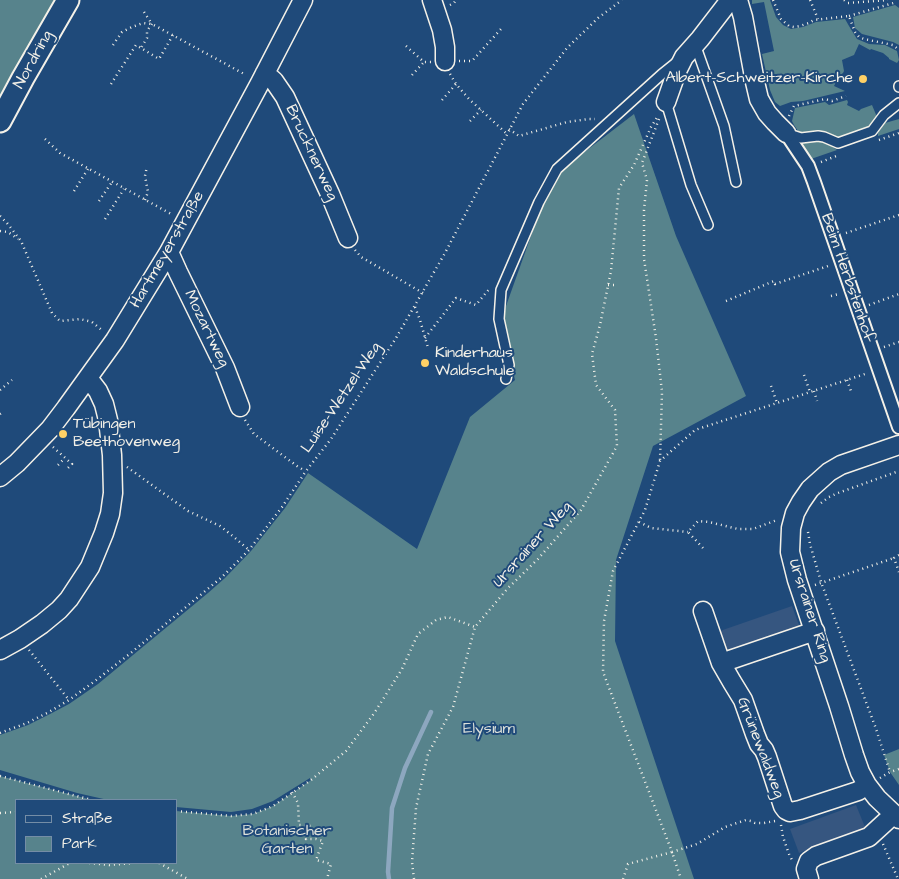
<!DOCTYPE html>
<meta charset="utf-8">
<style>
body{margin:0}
#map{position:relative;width:899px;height:879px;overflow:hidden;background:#1f4a7a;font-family:"Architects Daughter",sans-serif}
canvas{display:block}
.legend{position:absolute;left:15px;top:799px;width:162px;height:65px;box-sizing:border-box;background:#1f4a7a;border:1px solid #748da6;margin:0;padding:6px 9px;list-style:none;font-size:15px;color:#f4f1e8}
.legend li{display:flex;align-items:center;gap:10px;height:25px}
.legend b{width:25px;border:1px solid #748da6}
</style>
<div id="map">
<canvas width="899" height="879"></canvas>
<ul class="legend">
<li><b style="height:6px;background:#1f4a7a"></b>Straße</li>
<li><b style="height:14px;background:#57838c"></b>Park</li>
</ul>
</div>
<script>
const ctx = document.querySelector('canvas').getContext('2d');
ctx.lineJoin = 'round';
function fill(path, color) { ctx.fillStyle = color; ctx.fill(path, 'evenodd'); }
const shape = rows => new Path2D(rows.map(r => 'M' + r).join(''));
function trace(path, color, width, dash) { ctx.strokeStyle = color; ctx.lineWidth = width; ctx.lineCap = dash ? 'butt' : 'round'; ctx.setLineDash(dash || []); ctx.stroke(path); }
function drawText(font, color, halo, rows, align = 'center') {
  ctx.font = font + ' "Architects Daughter",sans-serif'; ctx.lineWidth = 4; ctx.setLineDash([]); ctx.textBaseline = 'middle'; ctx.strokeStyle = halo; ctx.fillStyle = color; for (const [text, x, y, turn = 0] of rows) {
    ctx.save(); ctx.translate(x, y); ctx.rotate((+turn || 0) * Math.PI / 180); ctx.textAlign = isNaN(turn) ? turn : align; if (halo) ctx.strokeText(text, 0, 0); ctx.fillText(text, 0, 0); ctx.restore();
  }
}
const built = shape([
 [792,606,803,636,724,655,717,632],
 [856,805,869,837,816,856,812,848,799,853,790,829]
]);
const green = shape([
 [0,0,57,0,0,103],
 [752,0,770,0,776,17,783,25,791,29,803,27,816,22,845,19,849,26,857,39,869,44,885,45,897,51,899,60,897,63,889,59,889,58,883,53,871,49,870,50,859,44,854,55,842,60,844,71,843,73,839,76,834,86,845,91,803,101,791,102,780,106,775,102,770,90,762,54,774,51,764,2,752,4],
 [895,5,899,8,899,45,893,42,862,34,855,28,853,17],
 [847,100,848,102,847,105,859,111,861,109,872,105,877,117,872,124,865,129,843,136,837,137,800,134,794,125,792,121,795,108,825,102,829,105],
 [634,114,676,236,746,396,653,446,616,560,615,641,694,879,0,879,0,776,92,800,16,800,16,863,176,863,176,811,231,816,253,814,273,806,311,780,310,778,273,801,252,809,231,812,176,807,176,800,108,800,77,793,0,770,0,735,28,725,50,714,69,704,98,684,208,593,225,578,251,551,285,508,308,473,417,549,470,417,515,380,501,320,552,177],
 [899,119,899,129,878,136,878,133,885,123],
 [815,141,827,143,837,150,811,159,800,142],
 [899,749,899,785,890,772,884,755]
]);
const stream = shape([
 [389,879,388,872,392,808,405,768,431,712]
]);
const path = shape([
 [773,0,781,19,789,26,794,27,800,26,809,23,814,20,849,16,855,32,859,37,864,39,893,45,899,50],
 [810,0,818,19],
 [844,0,848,3,888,0],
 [450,5,454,3,456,0],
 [144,12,152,24],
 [849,16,897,2],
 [152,24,147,31,147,38,141,48,159,59,173,35],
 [113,45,122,32,132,27,143,23,152,24,246,75],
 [406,46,424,62,431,62],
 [459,61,472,61,501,29],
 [450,74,456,84,469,99,507,134],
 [412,75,424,62],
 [111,84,136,45,141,48],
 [442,100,456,84],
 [789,116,794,106,825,99,832,101,846,96],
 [659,119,642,163,647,180,644,210,644,259,656,338,662,392,660,461],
 [470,121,481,110],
 [509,129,519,136,567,122,589,119,595,119],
 [45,139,60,153,173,215],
 [879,140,899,133],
 [821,162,839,155],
 [74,191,88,169],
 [145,200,148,192,145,176,147,166],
 [99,201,112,182],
 [0,216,7,223,21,241,52,313,60,321,80,319,92,322,103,331],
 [105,219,124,189],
 [0,231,8,232,18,239],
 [846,233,899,215],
 [355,250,361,257,423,293],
 [608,285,614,285],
 [831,296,839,294],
 [726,301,774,281,775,284,831,265],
 [869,305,899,294],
 [415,307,420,320,428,348],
 [425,338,456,298,476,305,490,288],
 [884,347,899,342],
 [804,375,810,392],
 [847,380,852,394],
 [771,386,777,403],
 [0,390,12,380],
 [814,391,817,401],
 [0,414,3,412],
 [245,420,254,434,297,466,305,471],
 [53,447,72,464,67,469],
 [58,465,65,458],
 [127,467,188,511,220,526,234,537,249,550],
 [821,503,829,497,838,493,899,471],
 [639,522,651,528,688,532],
 [808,532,810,544,821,582,875,726,890,772],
 [703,548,688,532,698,521,709,522,738,529,753,529,777,520],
 [899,555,894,558,899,572],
 [815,585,894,558],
 [29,650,69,700],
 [0,733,27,723,49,712,69,700,95,681,132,652,222,577,249,550,282,507,306,471,331,439,396,338,445,253,523,104,567,48,598,18,622,0],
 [0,776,92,800],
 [880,778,890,772,899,769],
 [292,792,298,803,299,825,311,826,306,839,316,839,323,841,316,860,331,864,327,879],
 [176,811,231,816,253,814,273,806,311,780,346,751,375,712,402,669,418,634,436,620,448,617,475,627],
 [0,813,16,812],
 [775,821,764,823,755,823,751,821,746,820,725,827,697,844,672,852,603,672,604,621,613,571,645,510,660,461,695,430,868,373],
 [781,825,783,837,789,854,792,860],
 [883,844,898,879],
 [89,863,109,865,134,863],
 [159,863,188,879],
 [41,879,70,863],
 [414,879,412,862,416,808,428,754,453,707,475,627,508,588,538,559,581,510,617,446,615,410,596,385,592,354,600,325,611,271,619,188,634,165,651,127,658,116],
 [623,879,628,864,672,852,681,879]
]);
const service = shape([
 [695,44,724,126,736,182],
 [899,86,899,87],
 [666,102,691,185,708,225],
 [786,133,801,138,818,136,824,137,838,143,872,131,884,115,899,103],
 [506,379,509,365,499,319,501,290,539,202,557,169,662,74,677,62]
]);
const pedestrian = shape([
 [786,133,808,166,814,182,899,427]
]);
const minor = shape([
 [432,0,442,30,445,47,445,61],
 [738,0,743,17,755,82,759,99,767,113,775,122,786,133],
 [265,73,274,81,285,97,330,194,348,238],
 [666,102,677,71,684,57,700,39,730,0],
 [169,252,178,272,225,368,240,407],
 [899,445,841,465,829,472,810,489,801,502,795,513,791,528,790,552,797,580,839,706,854,755,860,772,867,785,877,798,899,819],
 [0,477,17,463,50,429,66,408,115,340,169,252,260,83,303,0],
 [703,611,721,663,732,682,743,700,755,734,759,744,764,750,767,757,783,806,786,810,790,812,800,810,858,791,867,785],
 [0,650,20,639,42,624,59,610,69,599,90,567,104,533,110,514,113,493,112,455,108,420,104,404,98,391,88,378],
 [721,663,815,631],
 [809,879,806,869,809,861,816,856,869,837,894,814]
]);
const tertiary = shape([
 [0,121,23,78,68,0]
]);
const markers = [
 [863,79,5,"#ffd166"],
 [425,363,5,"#ffd166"],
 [63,434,5,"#ffd166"]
];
const streetNames = [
 ["Nordring",34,60,-61],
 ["Brucknerweg",311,153,65],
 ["Hartmeyerstraße",168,250,-60],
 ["Beim Herbstenhof",847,278,71],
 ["Mozartweg",206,329,64],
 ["Luise-Wetzel-Weg",342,398,-56],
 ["Ursrainer Weg",533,545,-48],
 ["Ursrainer Ring",809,611,72],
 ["Grünewaldweg",760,748,69]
];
const poiNames = [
 ["Albert-Schweitzer-Kirche",853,79,"right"],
 ["Kinderhaus",435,354],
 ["Waldschule",435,372],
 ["Tübingen",73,425],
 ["Beethovenweg",73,443]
];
const parkNames = [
 ["Elysium",489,730],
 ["Botanischer",287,832],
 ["Garten",287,850]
];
fill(built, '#365680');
fill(green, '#57838c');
trace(stream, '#8da7bf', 4.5);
trace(service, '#f4f1e8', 12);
trace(pedestrian, '#f4f1e8', 16);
trace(minor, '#f4f1e8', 21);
trace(tertiary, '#f4f1e8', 25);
trace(path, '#f4f1e8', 2.5, [1, 4]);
trace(service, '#1f4a7a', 9);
trace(pedestrian, '#1f4a7a', 12);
trace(minor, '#1f4a7a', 18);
trace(tertiary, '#1f4a7a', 21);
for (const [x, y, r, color] of markers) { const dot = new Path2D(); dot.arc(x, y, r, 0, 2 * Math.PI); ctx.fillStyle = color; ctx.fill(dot); trace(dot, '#1f4a7a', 2); }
drawText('16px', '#f4f1e8', '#1f4a7a', streetNames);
drawText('16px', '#f4f1e8', '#1f4a7a', poiNames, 'left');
drawText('16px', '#dce0da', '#1f4a7a', parkNames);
</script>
